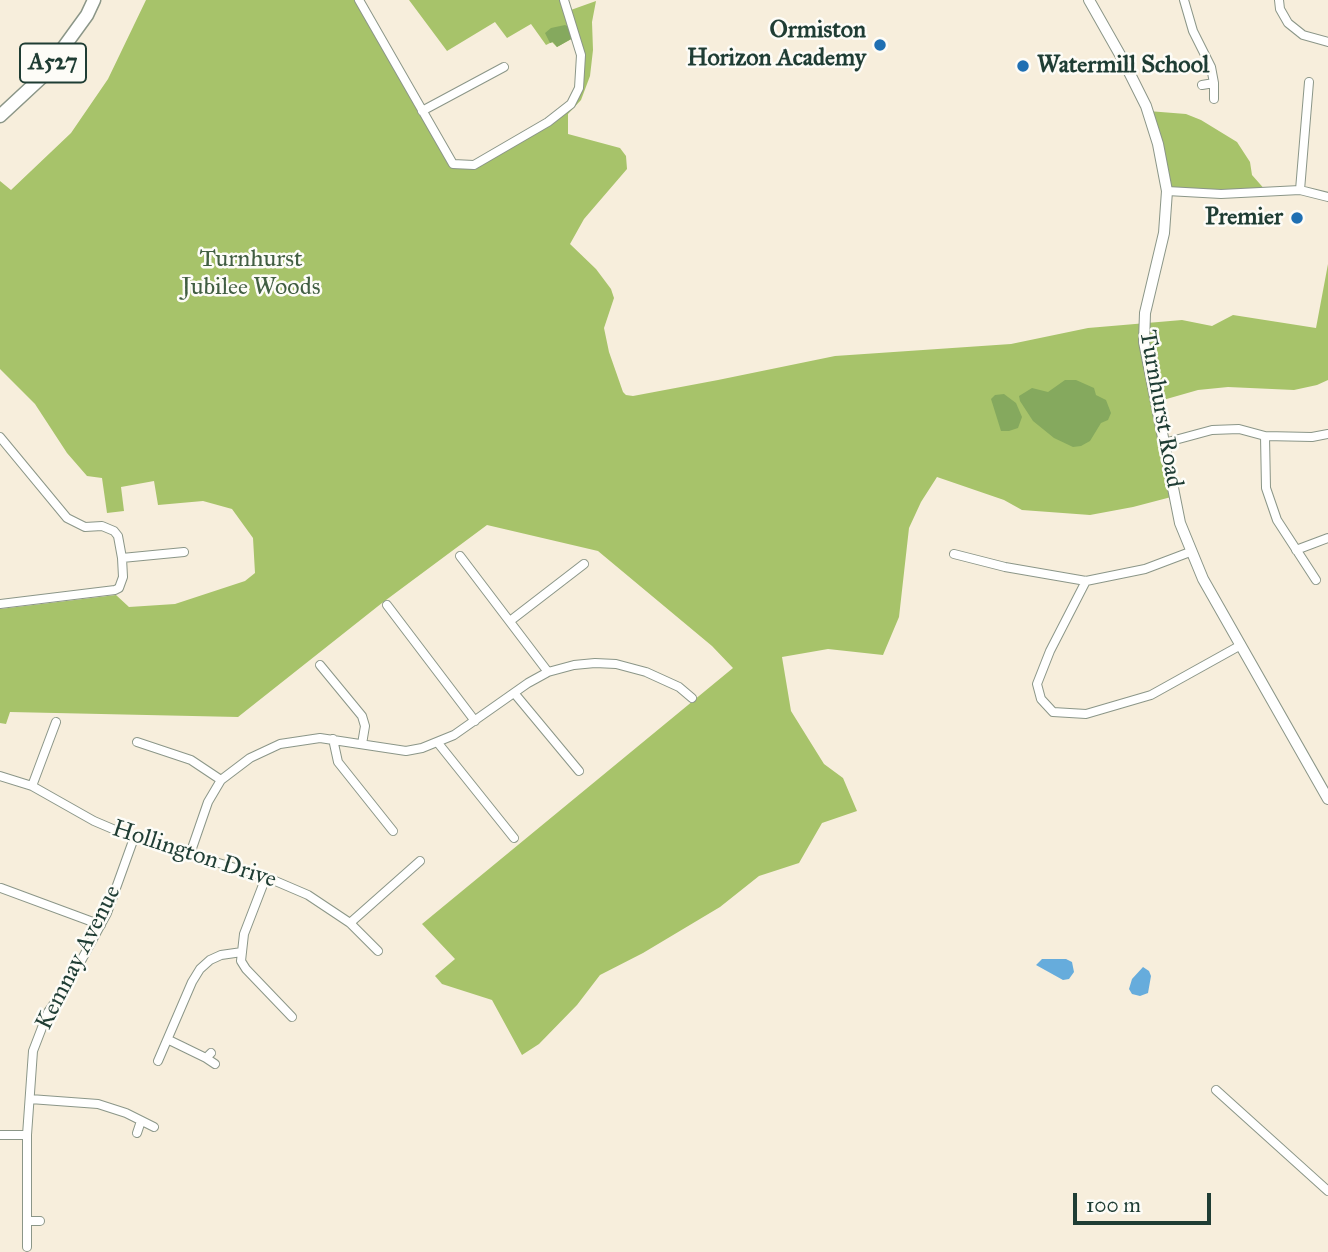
<!DOCTYPE html>
<style>
body{margin:0}
#map{position:relative;width:1328px;height:1252px;overflow:hidden;background:#f7eedc;font-family:"IM FELL Great Primer",serif}
canvas{display:block}
.scale{position:absolute;left:1073px;top:1193px;width:138px;height:32px;box-sizing:border-box;border:4px solid #1f3d34;border-top:0;padding-left:9px;font-size:21px;line-height:24px;white-space:nowrap;color:#1f3d34;-webkit-text-stroke:5px #fdfcf7;paint-order:stroke}
</style>
<div id="map">
<canvas width="1328" height="1252"></canvas>
<div class="scale">100 m</div>
</div>
<script>
const ctx = document.querySelector('canvas').getContext('2d');
ctx.lineJoin = 'round';
function fill(path, color) { ctx.fillStyle = color; ctx.fill(path, 'evenodd'); }
const shape = rows => new Path2D(rows.map(r => 'M' + r).join(''));
function trace(path, color, width, dash) { ctx.strokeStyle = color; ctx.lineWidth = width; ctx.lineCap = dash ? 'butt' : 'round'; ctx.setLineDash(dash || []); ctx.stroke(path); }
function drawText(font, color, halo, rows, align = 'center') {
  ctx.font = font + ' "IM FELL Great Primer",serif'; ctx.lineWidth = 5; ctx.setLineDash([]); ctx.textBaseline = 'middle'; ctx.strokeStyle = halo; ctx.fillStyle = color; for (const [text, x, y, turn = 0] of rows) {
    ctx.save(); ctx.translate(x, y); ctx.rotate((+turn || 0) * Math.PI / 180); ctx.textAlign = isNaN(turn) ? turn : align; if (halo) ctx.strokeText(text, 0, 0); ctx.fillText(text, 0, 0); ctx.restore();
  }
}
const green = shape([
 [146,0,359,0,453,164,474,165,571,104,582,69,568,11,596,1,592,22,593,50,590,76,581,100,568,114,568,134,620,148,626,156,627,169,584,219,570,244,596,269,611,289,614,298,604,328,609,352,623,392,626,395,633,396,718,380,835,356,1011,344,1088,328,1182,320,1212,326,1233,315,1316,328,1328,264,1328,380,1317,385,1294,390,1228,387,1198,390,1156,402,1175,496,1133,507,1090,515,1022,510,1004,500,937,477,921,502,909,528,899,617,883,655,828,649,782,657,791,711,824,764,843,778,857,811,822,823,799,863,759,876,720,907,643,953,600,975,577,1005,539,1044,522,1055,492,1000,442,984,435,976,455,959,422,924,733,668,712,646,598,551,487,525,382,603,238,717,10,712,6,724,0,723,0,609,116,595,129,607,175,604,245,581,255,573,253,538,232,509,203,501,158,505,154,481,121,487,124,511,107,513,102,478,87,476,67,453,35,404,0,369,0,181,11,190,71,133,108,79],
 [409,0,560,0,573,38,557,47,552,42,546,45,531,24,507,38,495,22,447,51],
 [1148,111,1186,114,1201,120,1237,142,1250,162,1252,175,1267,192,1167,191]
]);
const forest = shape([
 [565,25,569,27,573,38,557,47,553,42,550,43,545,33,551,28],
 [1065,380,1076,380,1094,388,1096,395,1106,400,1111,413,1108,420,1101,423,1090,441,1081,446,1073,447,1054,438,1033,421,1020,401,1019,396,1032,388,1048,392],
 [1004,394,1016,403,1022,417,1018,428,1009,431,1001,431,991,399,995,395]
]);
const water = shape([
 [1042,959,1066,959,1072,962,1074,972,1069,979,1063,980,1036,965],
 [1143,967,1149,971,1151,976,1148,993,1140,996,1132,994,1129,989,1132,979]
]);
const minor = shape([
 [359,0,453,164,474,165,548,122,571,104,579,88,581,55,564,0],
 [1184,0,1193,31,1211,67,1214,83,1214,99],
 [1279,0,1280,9,1288,23,1303,35,1328,42],
 [1202,85,1214,83],
 [422,111,504,67],
 [1300,190,1309,82],
 [1167,191,1221,194,1300,190,1328,197],
 [1265,436,1266,488,1277,520,1316,580],
 [0,437,67,518,85,527,102,526,114,531,118,536,122,558,123,577,119,588,115,590,0,604],
 [1164,443,1212,430,1239,429,1265,436,1312,437,1328,434],
 [1296,550,1328,538],
 [954,554,1005,567,1086,581,1145,569,1190,552],
 [460,556,548,672],
 [122,558,184,552],
 [1086,581,1050,651,1037,684,1041,699,1053,712,1086,714,1151,695,1241,645],
 [387,605,475,721],
 [510,621,584,564],
 [320,665,362,716,365,726,362,744],
 [515,694,579,771],
 [333,739,338,762,393,831],
 [137,742,191,760,221,780],
 [438,743,514,838],
 [0,776,32,786,94,821,134,838,266,877,308,895,350,923,378,951],
 [32,786,56,722],
 [190,854,208,802,221,780,250,758,280,744,320,738,406,751,422,748,454,735,528,683,548,672,574,665,595,663,616,664,646,672,679,687,692,698],
 [266,877,244,934,241,961,246,969,292,1017],
 [1,888,101,925],
 [350,923,420,861],
 [169,1040,206,1058],
 [211,1053,206,1058,215,1064],
 [158,1061,192,982,200,969,210,960,221,955,242,952],
 [1216,1090,1328,1191],
 [30,1099,98,1104,126,1113,154,1127],
 [137,1133,141,1121],
 [0,1135,27,1135],
 [27,1221,40,1221],
 [27,1247,27,1135,33,1051,48,1012,69,983,107,913,134,838]
]);
const tertiary = shape([
 [1089,0,1123,60,1146,106,1158,144,1167,191,1164,233,1145,313,1144,342,1180,523,1203,579,1328,799]
]);
const primary = shape([
 [0,116,42,77,87,15,94,0]
]);
const markers = [
 [880,45,7,"#1f6fb2"],
 [1023,66,7,"#1f6fb2"],
 [1297,218,7,"#1f6fb2"]
];
const shields = [
 [53,63,66]
];
const shieldNames = [
 ["A527",53,63]
];
const poiNames = [
 ["Ormiston",866,31],
 ["Horizon Academy",866,59],
 ["Watermill School",1037,66,"left"],
 ["Premier",1283,218]
];
const parkNames = [
 ["Turnhurst",251,260],
 ["Jubilee Woods",251,288]
];
const streetNames = [
 ["Turnhurst Road",1160,409,80],
 ["Hollington Drive",194,855,18],
 ["Kemnay Avenue",79,958,-63]
];
fill(green, '#a7c36a');
fill(forest, '#85a95e');
fill(water, '#66acdc');
trace(minor, '#8b9688', 10);
trace(tertiary, '#8b9688', 12);
trace(primary, '#8b9688', 15);
trace(minor, '#fff', 8);
trace(tertiary, '#fff', 10);
trace(primary, '#fff', 12);
for (const [x, y, r, color] of markers) { const dot = new Path2D(); dot.arc(x, y, r, 0, 2 * Math.PI); ctx.fillStyle = color; ctx.fill(dot); trace(dot, '#fdfcf7', 2.5); }
for (const [x, y, w] of shields) { const box = new Path2D(); box.roundRect(x - w / 2, y - 19.5, w, 39, 5); ctx.fillStyle = '#fdfcf7'; ctx.fill(box); trace(box, '#1f3d34', 2); }
drawText('bold 23px', '#1f3d34', null, shieldNames);
drawText('bold 24px', '#1f3d34', '#fdfcf7', poiNames, 'right');
drawText('24px', '#415e42', '#fdfcf7', parkNames);
drawText('24px', '#1f3d34', '#fdfcf7', streetNames);
</script>
